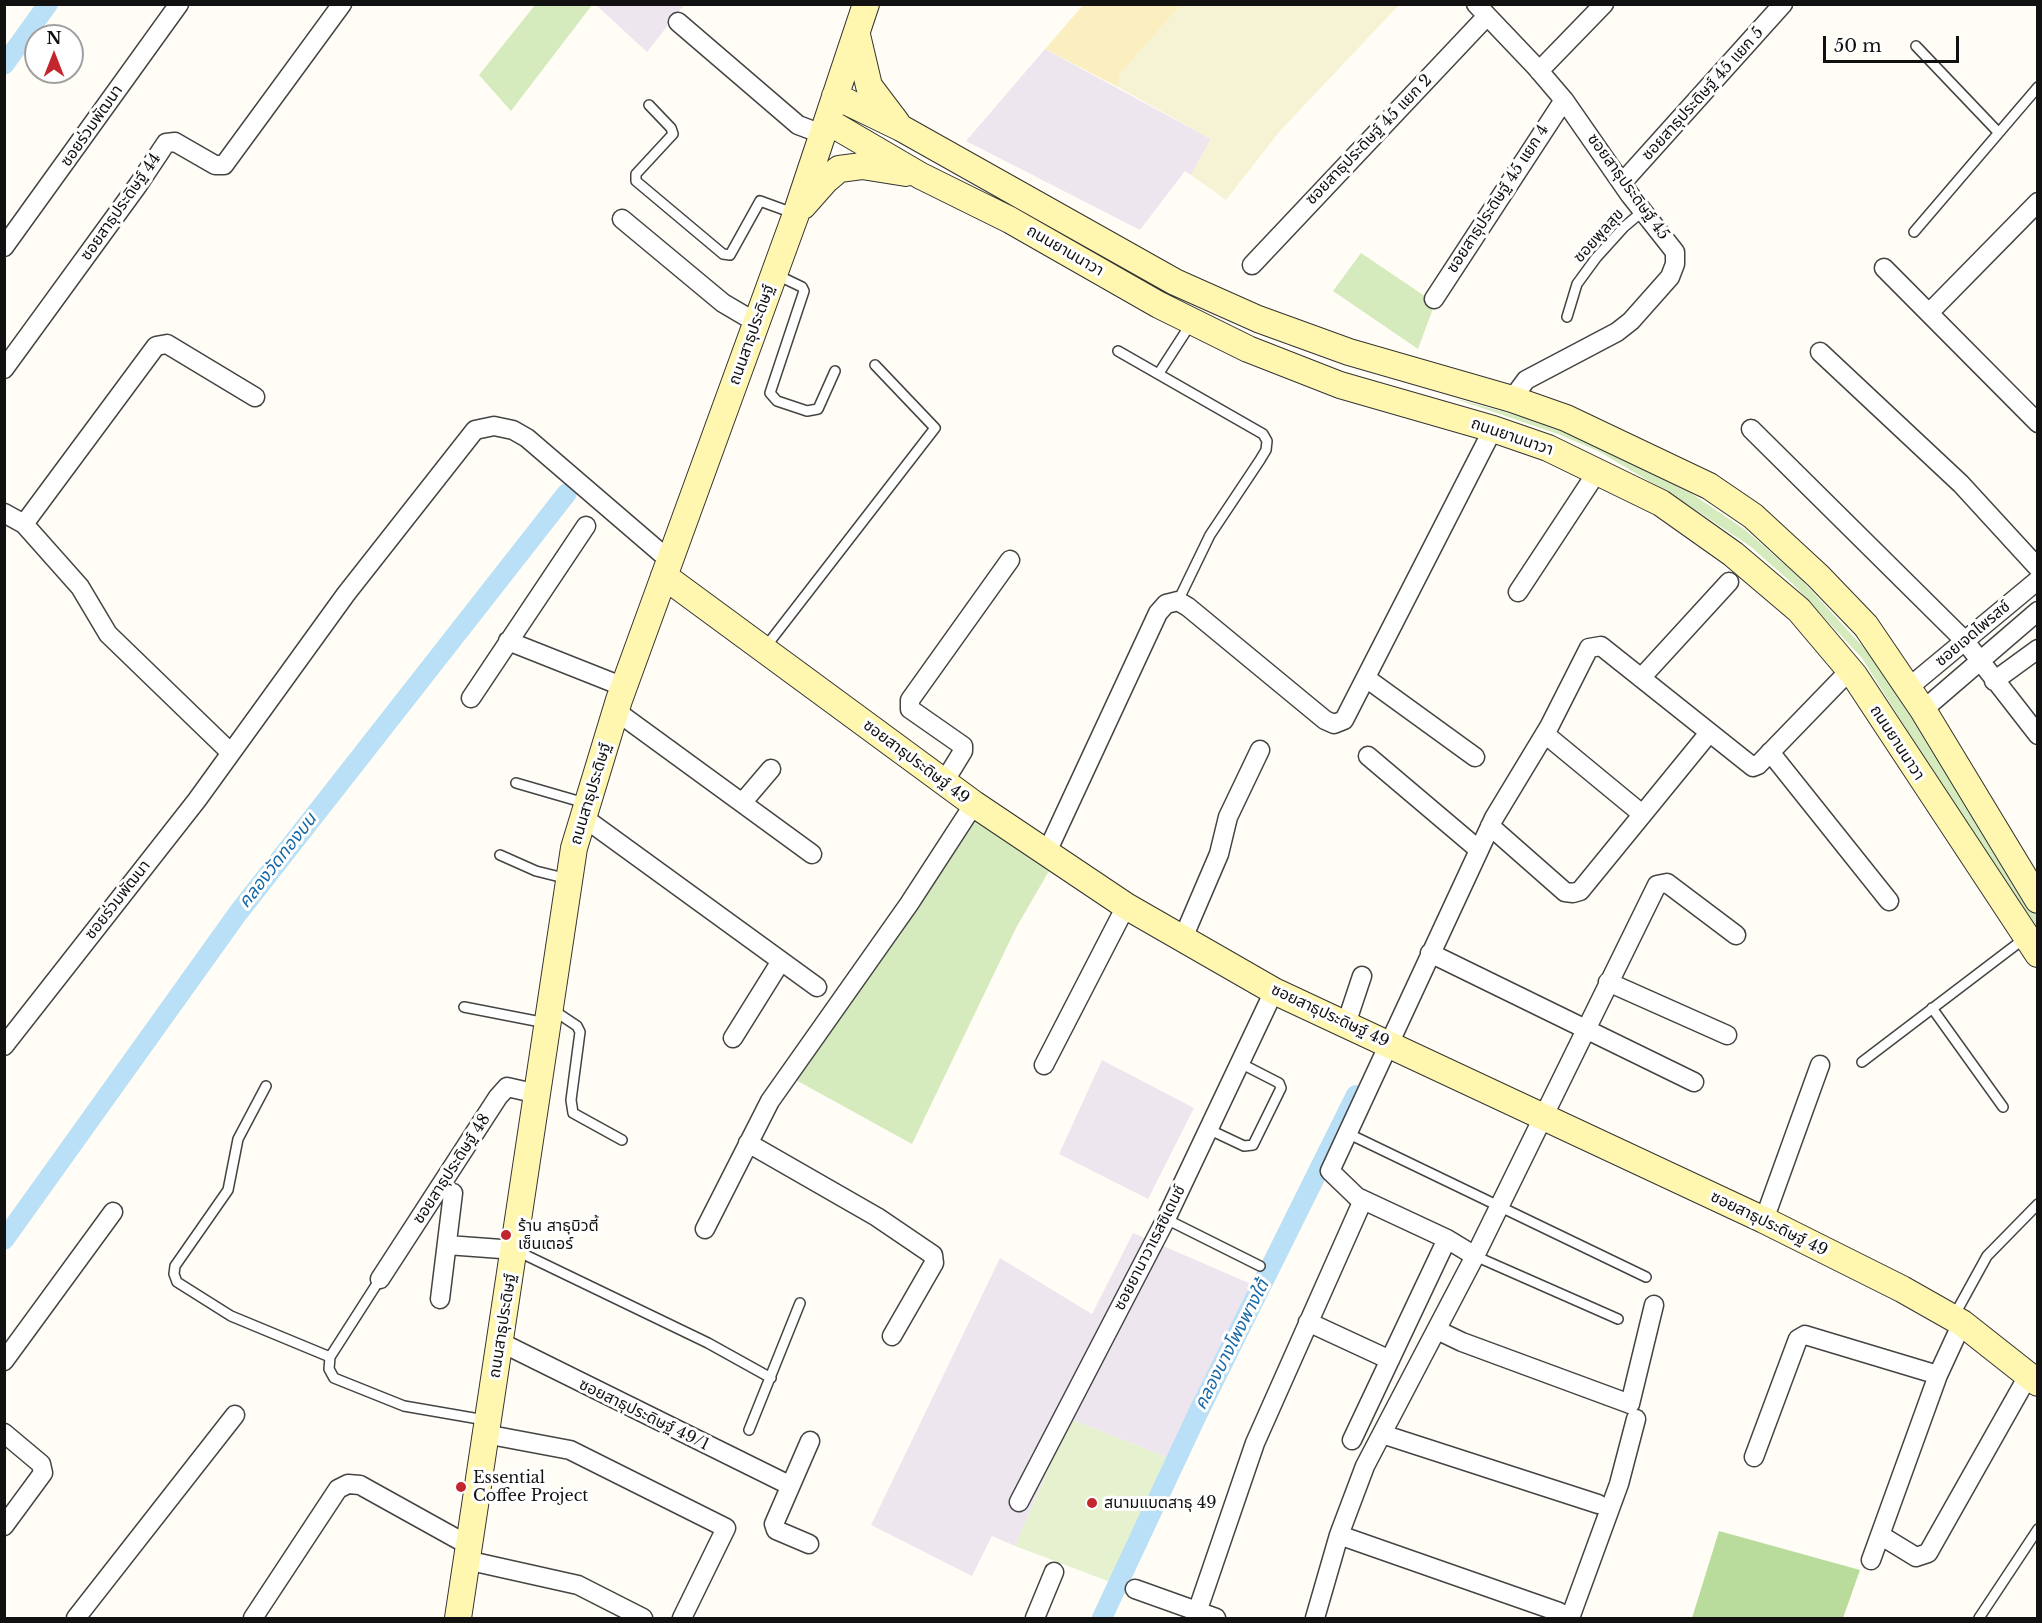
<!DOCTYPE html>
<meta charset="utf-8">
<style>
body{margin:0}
#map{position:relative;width:2042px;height:1623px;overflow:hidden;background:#fffdf5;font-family:"Libre Baskerville",serif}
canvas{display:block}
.frame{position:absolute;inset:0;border:6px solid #111;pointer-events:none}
.north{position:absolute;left:24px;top:24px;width:60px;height:60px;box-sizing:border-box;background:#fff;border:2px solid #a0a0a0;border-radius:50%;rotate:0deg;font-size:16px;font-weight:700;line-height:24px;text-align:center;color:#111}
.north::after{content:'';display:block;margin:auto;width:21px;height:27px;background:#c4262e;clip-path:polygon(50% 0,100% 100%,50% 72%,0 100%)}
.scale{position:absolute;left:1823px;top:36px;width:136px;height:27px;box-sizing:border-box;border:3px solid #111;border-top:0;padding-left:8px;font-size:18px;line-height:21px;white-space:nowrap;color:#111;-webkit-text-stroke:4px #fff;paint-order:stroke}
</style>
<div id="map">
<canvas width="2042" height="1623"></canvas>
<div class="frame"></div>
<div class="north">N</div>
<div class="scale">50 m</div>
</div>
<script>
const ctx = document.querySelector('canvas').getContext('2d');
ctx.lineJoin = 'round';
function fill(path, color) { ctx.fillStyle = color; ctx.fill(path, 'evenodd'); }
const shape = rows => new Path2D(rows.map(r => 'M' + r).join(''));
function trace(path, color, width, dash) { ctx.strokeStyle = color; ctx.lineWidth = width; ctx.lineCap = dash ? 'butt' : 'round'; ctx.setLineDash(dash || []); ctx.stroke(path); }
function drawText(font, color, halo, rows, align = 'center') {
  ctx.font = font + ' "Libre Baskerville","Noto Sans Thai",serif'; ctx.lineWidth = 6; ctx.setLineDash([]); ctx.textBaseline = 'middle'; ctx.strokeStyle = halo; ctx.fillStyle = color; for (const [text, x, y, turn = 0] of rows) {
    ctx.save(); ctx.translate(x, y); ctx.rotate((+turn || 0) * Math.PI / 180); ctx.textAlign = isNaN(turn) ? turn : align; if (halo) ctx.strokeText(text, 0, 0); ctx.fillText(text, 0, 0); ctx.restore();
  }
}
const industrial = shape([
 [596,5,684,5,647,52],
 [1045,49,1211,139,1191,175,1185,171,1140,230,966,141],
 [1102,1060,1194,1108,1148,1199,1059,1154],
 [1133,1233,1256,1286,1171,1459,1070,1419,1015,1546,992,1536,972,1576,871,1525,1000,1258,1092,1314]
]);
const farmland = shape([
 [1181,5,1399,5,1279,132,1226,200,1191,175,1211,139,1118,87,1120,74]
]);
const green = shape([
 [535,5,592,5,511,111,479,75],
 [1361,253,1435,303,1418,349,1333,291],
 [1450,397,1559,427,1658,471,1744,529,1799,577,1874,659,2037,915,2037,938,1862,658,1793,584,1750,546,1676,497,1598,451,1558,434],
 [974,817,1049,871,1016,928,912,1144,794,1079]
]);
const forest = shape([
 [1719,1531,1860,1570,1843,1618,1692,1618]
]);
const sand = shape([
 [1084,4,1181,4,1181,5,1120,74,1118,87,1045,49]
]);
const pitch = shape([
 [1070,1419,1171,1459,1113,1583,1015,1546]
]);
const canal = shape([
 [4,65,48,4],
 [4,1240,238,913,567,493],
 [1102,1618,1197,1415,1356,1095]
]);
const lane = shape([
 [1916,46,1998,132],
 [649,105,671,128,673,134,636,174,636,181,723,254,730,255,760,201,793,213],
 [1914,232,2038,87],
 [777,275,802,287,804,291,770,393,777,401,807,411,818,409,835,371],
 [1567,317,1577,284,1596,258,1624,227,1643,211],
 [1118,351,1263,434,1267,441,1266,450,1260,460,1210,535,1178,601],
 [1159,373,1192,322],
 [764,649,935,428,875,365],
 [516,783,585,803],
 [500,855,536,871,568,879],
 [464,1007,546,1023],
 [1932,1008,2003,1107],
 [553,1010,577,1026,580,1032,571,1100,573,1113,622,1140],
 [1862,1062,2025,938],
 [266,1086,238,1139,228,1190,175,1266,174,1274,177,1282,231,1316,330,1357],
 [1208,1129,1244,1146,1253,1145,1281,1088,1279,1083,1240,1063],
 [1347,1133,1646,1277],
 [1166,1219,1260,1266],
 [515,1250,708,1343,771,1378],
 [1475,1256,1618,1319],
 [380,1279,330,1357,329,1369,334,1378,404,1406,485,1420],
 [1954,1316,1987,1256,2038,1204],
 [749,1430,800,1303],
 [1979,1618,2038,1529]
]);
const street = shape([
 [1476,4,1535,66,1564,100,1630,195,1675,252,1675,264,1670,277,1631,321,1617,332,1526,380,1512,399],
 [678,22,798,125,822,134],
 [1539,71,1604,4],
 [1622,183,1783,4],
 [622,219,723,303,757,323],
 [4,247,179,4],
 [1252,265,1487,16],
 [1884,268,2038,423],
 [1434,299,1564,100],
 [1929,313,2038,202],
 [1820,352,1961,484,2038,568],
 [4,369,138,185,166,143,175,142,215,165,224,165,342,4],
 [1751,429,1964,640,2038,735],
 [4,513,24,524,80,587,108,634,231,753],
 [24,524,156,346,167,344,255,397],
 [1518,592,1597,472],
 [508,641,624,687],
 [1366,678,1475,757],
 [1641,678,1729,582],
 [1994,681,2038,649],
 [1908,688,2038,580],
 [471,698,586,526],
 [1923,710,2038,611],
 [616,711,812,854],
 [1545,734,1642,814],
 [1770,752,1889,901],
 [1368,756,1479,850],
 [944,782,963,751,963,746,910,709,910,700,1010,560],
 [742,803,771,769],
 [583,817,817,987],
 [1490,826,1565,892,1573,893,1580,891,1709,733],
 [1046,854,1158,613,1166,604,1178,601,1188,607,1325,720,1334,724,1344,720,1493,429],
 [1183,938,1219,854,1228,817,1260,750],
 [1430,953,1694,1082],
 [1608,982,1727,1035],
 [1346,1024,1362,976],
 [733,1038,781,961],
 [4,1046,197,800,346,594,475,430,494,426,513,430,527,438,669,560],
 [1044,1065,1126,906],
 [748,1143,877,1217,933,1255,934,1263,892,1336],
 [1764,1220,1820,1065],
 [705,1229,770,1101,909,904,974,804],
 [447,1245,515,1250],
 [1475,1256,1447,1239,1357,1197,1330,1171,1494,818,1549,727,1589,648,1601,646,1753,767,1758,765,1850,670],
 [380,1279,498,1097,507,1087,538,1094],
 [440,1299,453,1193],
 [1308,1322,1390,1360],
 [1437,1330,1462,1342,1630,1404,1654,1305],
 [500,1342,789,1485],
 [4,1361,113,1212],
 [4,1433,41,1464,43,1473,4,1526],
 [485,1434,570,1450,726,1528,682,1618],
 [1382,1434,1598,1504],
 [1352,1440,1447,1239],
 [1754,1457,1798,1339,1805,1335,1938,1375],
 [1019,1502,1166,1219,1274,991],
 [1339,1535,1559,1612],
 [1880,1535,1916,1557,1928,1553,2028,1376],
 [809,1544,776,1530,774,1524,810,1441],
 [466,1560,578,1585,643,1618],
 [1871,1560,1938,1375,1962,1323],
 [1135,1589,1216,1618],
 [76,1618,235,1415],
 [253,1618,338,1489,348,1484,360,1485,468,1545],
 [1035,1618,1054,1572],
 [1195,1618,1255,1443,1363,1200],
 [1315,1618,1339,1535,1365,1466,1475,1256,1657,885,1667,883,1736,935],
 [1570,1618,1619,1484,1636,1419]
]);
const secondary = shape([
 [857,35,869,86,897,123],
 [835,96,901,128,1175,282,1258,319,1349,352,1512,399,1566,418,1709,486,1753,516,1818,576,1866,626,1923,710,2038,900],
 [827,121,921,176,1010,220,1159,305,1248,349,1340,385,1493,429,1548,448,1661,503,1733,554,1799,610,1854,675,2038,954],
 [803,206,826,180,839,169,862,166,906,173],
 [664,576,974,804,1126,906,1274,991,1764,1220,1902,1289,1962,1323,2038,1383],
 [458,1618,574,848,619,700,796,214,866,4]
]);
const markers = [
 [506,1235,6,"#c4262e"],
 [461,1487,6,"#c4262e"],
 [1092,1503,6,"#c4262e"]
];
const streetNames = [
 ["ซอยสาธุประดิษฐ์ 45 แยก 5",1703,94,-48],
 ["ซอยร่วมพัฒนา",92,126,-55],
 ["ซอยสาธุประดิษฐ์ 45 แยก 2",1369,140,-46],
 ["ซอยสาธุประดิษฐ์ 45",1628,187,54],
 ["ซอยสาธุประดิษฐ์ 45 แยก 4",1498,199,-57],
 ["ซอยสาธุประดิษฐ์ 44",121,207,-55],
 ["ซอยพูลสุข",1599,236,-48],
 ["ถนนยานนาวา",1065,251,30],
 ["ถนนสาธุประดิษฐ์",752,335,-70],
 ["ถนนยานนาวา",1512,437,19],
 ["ซอยเจดไพรสซ์",1973,634,-40],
 ["ถนนยานนาวา",1897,743,57],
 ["ซอยสาธุประดิษฐ์ 49",916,762,37],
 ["ถนนสาธุประดิษฐ์",591,794,-73],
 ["ซอยร่วมพัฒนา",118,900,-52],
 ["ซอยสาธุประดิษฐ์ 49",1330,1016,25],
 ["ซอยสาธุประดิษฐ์ 48",452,1169,-57],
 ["ซอยสาธุประดิษฐ์ 49",1769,1224,26],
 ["ซอยยานาวาเรสซิเดนซ์",1150,1248,-63],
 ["ถนนสาธุประดิษฐ์",503,1326,-81],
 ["ซอยสาธุประดิษฐ์ 49/1",644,1415,26]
];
const poiNames = [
 ["ร้าน สาธุบิวตี้",518,1226],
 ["เซ็นเตอร์",518,1244],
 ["Essential",473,1478],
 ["Coffee Project",473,1496],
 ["สนามแบตสาธุ 49",1104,1503]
];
const waterNames = [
 ["คลองวัดทองบน",278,861,-52],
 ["คลองบางโพงพางใต้",1232,1345,-63]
];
fill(industrial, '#eee6ef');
fill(farmland, '#f6f3d4');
fill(green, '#d5ebbd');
fill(forest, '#b9dc9c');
fill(sand, '#fbeec1');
fill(pitch, '#e6f2cf');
trace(canal, '#b9e0f7', 20);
trace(lane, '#444', 12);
trace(street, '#444', 21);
trace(secondary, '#333', 28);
trace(lane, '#fff', 9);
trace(street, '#fff', 18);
trace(secondary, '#fff6b0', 26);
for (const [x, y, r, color] of markers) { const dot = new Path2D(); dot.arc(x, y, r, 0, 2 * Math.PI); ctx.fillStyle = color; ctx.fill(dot); trace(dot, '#fff', 2); }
drawText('16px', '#111', '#fff', streetNames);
drawText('16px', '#111', '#fff', poiNames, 'left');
drawText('italic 18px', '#1768a6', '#fff', waterNames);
</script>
